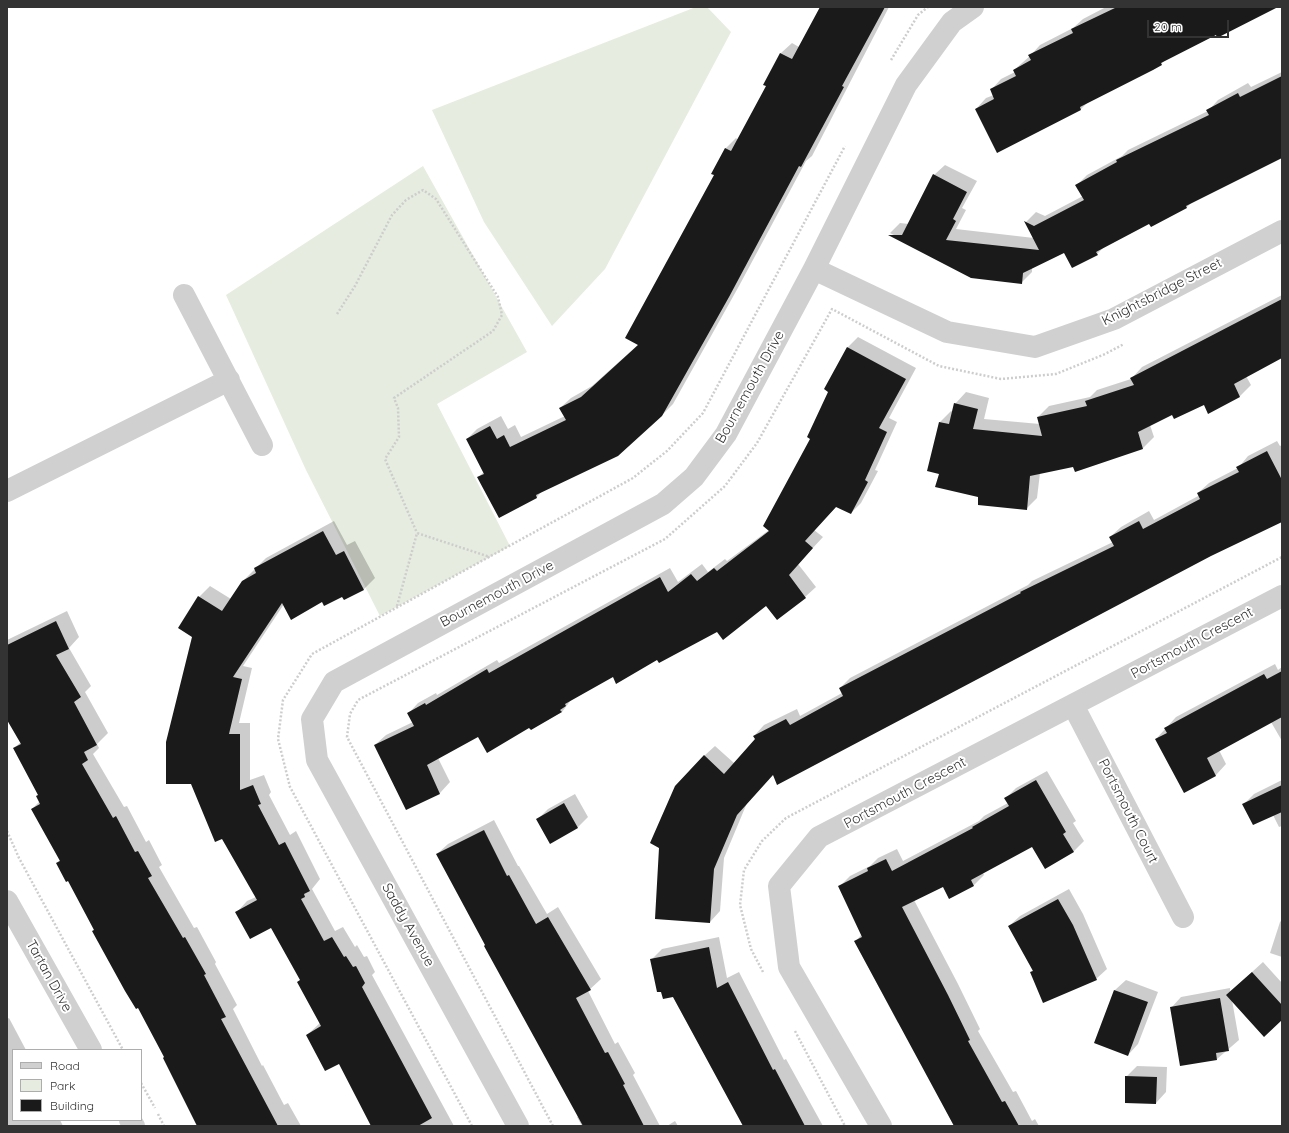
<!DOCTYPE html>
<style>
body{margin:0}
#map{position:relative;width:1289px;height:1133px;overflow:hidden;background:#fff;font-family:Quicksand,sans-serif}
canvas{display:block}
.frame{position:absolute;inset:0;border:8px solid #333;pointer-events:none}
.legend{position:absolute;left:12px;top:1049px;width:130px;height:72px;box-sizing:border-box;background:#fff;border:1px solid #adadad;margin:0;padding:5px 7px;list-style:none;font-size:12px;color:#333}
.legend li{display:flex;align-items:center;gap:8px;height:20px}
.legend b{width:20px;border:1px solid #adadad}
.scale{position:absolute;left:1147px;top:20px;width:82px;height:18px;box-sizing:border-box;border:2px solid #333;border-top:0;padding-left:5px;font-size:12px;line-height:14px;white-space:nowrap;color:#333;-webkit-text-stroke:3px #fff;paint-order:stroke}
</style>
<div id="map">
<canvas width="1289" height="1133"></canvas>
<div class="frame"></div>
<ul class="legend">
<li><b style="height:5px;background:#d0d0d0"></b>Road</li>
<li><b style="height:11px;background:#e6ecdf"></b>Park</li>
<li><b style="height:11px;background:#1a1a1a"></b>Building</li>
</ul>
<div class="scale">20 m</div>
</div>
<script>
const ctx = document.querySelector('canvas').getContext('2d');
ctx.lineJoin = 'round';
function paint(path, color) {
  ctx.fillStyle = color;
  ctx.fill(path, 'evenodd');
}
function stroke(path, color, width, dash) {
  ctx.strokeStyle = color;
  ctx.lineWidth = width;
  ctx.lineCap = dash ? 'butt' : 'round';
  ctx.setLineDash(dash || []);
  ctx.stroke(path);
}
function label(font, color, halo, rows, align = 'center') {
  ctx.font = font + ' Quicksand,sans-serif';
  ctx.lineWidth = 4;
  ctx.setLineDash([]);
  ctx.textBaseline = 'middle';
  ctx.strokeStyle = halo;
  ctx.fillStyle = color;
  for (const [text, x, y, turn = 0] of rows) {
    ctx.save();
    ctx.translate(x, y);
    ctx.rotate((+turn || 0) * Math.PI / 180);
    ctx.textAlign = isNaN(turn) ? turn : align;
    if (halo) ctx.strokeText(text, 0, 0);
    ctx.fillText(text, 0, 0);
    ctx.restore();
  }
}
const green = new Path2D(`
 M696,7H707L731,32L605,269L552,326L484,222L432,110Z
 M423,166L527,352L437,404L510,546L380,616L306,470L226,295Z`);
const shadow = new Path2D(`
 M821,7H889L812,156L806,161L739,286L673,404L662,415L543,490L537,497L478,477L484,472L467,439L477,429L501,416L508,429L515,425L521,437L565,416L560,408L571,398L592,386L639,344L716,175L725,149L736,138L738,140L767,86L764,84L781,53L792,43L799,47Z
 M1106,7H1272L1165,60L1161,64L1088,102L1081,109H976L986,98L994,95L991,90L1001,79L1015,72L1014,70L1030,56L1040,45L1073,28L1083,19Z
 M1282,72V157L1193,201L1187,207L1151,226L1150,222L1104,247L1097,254L1065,252L1032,268V272L1021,283L972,277L890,233L900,223L909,224L934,175L945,165L977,181L962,208L966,210L956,229L1034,238L1026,222L1036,212L1045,216L1083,196L1077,185L1087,175L1122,156L1128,150L1208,111L1218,100L1248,83L1251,87Z
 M1282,295V357L1246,376L1251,385L1240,396L1204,404L1173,414L1150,425L1154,437L1143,448L1075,471L1074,466L1040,473L1037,498L1026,509L980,496L940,473V422L951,411L953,412L955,404L966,392L989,398L984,419L1040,424L1038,417L1049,406L1090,397L1097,390L1131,379L1142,367Z
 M858,337L916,368L889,418L897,422L875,470L878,471L861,503L851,513L837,506L814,530L823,537L798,564L816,587L805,597L767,605L658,658L613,676L571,700L562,712L531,729L530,727L478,735L438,758L450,782L440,793L406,809L375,745L386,735L413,722L408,714L418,703L436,693L437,695L497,660L499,663L670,568L678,582L702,564L708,572L725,559L727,561L769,530L811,439L848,347Z
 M1277,441L1280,446L1282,445V520L773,774L747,803L724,858L720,911L710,922L704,756L715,746L734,763L756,739L754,736L764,725L797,709L800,716L842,693L840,688L850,678L1028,585L1032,581L1113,542L1110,537L1121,527L1149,511L1154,520L1200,495L1198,493L1209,483L1238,468L1248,456Z
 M334,521L347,545L355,541L375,578L364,589L345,599L343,595L323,601L284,604L243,666L252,668L239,723H250V780L264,775L271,792L269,795L290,835L296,831L320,879L312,889L335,931L343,927L355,947L357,945L364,957L367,956L375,972L372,975L454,1126H373L340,1063L307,1035L320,1023L301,979L271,927L237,912L247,901L256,897L193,637L179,628L199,597L210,586L231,599L242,582L266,558Z
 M67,611L79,637L69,648L91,686L85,692L108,733L97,744L99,748L93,754L124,807L127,806L146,842L149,840L162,865L159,867L194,928L197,927L216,962L215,964L237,1005L233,1009L262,1066L263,1065L284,1105L288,1103L301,1126H202L138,1006L93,931L94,929L68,879L57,863L61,859L32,809L40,801L39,795L14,748L21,742L7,718V640Z
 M1275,664L1278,670L1282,667V741L1271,722L1219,750L1226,764L1216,775L1185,791L1156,739L1176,717Z
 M1047,771L1076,821L1073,823L1084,841L1073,852L1032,845L983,873L984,875L974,885L950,898L943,886L914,900L958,984L980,1029L978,1031L1013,1092L1016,1091L1032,1121L1035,1119L1039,1126H954L900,1022L898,1023L855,942L862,934L839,887L850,876L870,866L878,858L897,849L903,861L979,821L984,816L1008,803L1006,798L1016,788Z
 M1282,780V826L1279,827L1273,815L1244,804L1254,794Z
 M575,794L588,817L578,827L551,842L538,819L548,809Z
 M494,820L518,866H519L547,914L558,907L601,979L588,991L615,1044L618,1042L635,1073L633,1075L660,1126H582L577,1117L579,1116L437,854L448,844Z
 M1069,889L1083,914L1107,969L1096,979L1031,972L1033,970L1009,926L1020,916Z
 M1282,920V957L1270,953L1280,922Z
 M719,937L727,978L739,972L784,1060L786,1059L823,1126H744L652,959L662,949Z
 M1263,962L1282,983V1019L1232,1000L1239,1040L1217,1059L1171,1008L1181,997L1230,988V992Z
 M1126,980L1158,992L1138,1044L1128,1055L1095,1043L1115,990Z
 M9,1018L26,1050H13V1120H60L63,1126H7V1019Z
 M1137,1066L1167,1067L1166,1092L1156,1103L1126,1077Z
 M675,1121L678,1126H667Z`);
const building = new Path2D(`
 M820,7H885L842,86L844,87L801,167L799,166L729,297L662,416L618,456L536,495L537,498L499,518L477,477L484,474L466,439L490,426L497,439L504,435L510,447L566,420L559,408L581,397L638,345L625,338L714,175L711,174L725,148L731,151L766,86L763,85L780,53L792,59Z
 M1117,7H1278L1217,38L1216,35L1161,63L1162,65L1153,70L1080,107L1081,110L997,153L975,109L994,99L990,89L1016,76L1013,70L1031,60L1028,55L1073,33L1071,29Z
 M1282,76V158L1186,206L1187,208L1151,227L1149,224L1096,252L1098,255L1072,268L1064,253L1023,273L1022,284L971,278L888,235H902L933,174L967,192L953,219L956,221L946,240L1039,250L1024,221L1034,226L1084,200L1075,185L1117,162L1116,160L1209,115L1206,110L1238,93L1240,97Z
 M1282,299V358L1234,384L1240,397L1208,414L1204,405L1174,419L1172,415L1138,432L1143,449L1075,472L1073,467L1030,476L1027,510L978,505V497L935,487L939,474L927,471L939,422L949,424L954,403L978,409L973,429L1042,436L1037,417L1087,406L1085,401L1134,385L1130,378Z
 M847,347L906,379L879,428L887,432L865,480L868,482L851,514L836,507L805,541L813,548L789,575L806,598L777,620L766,606L723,640L717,632L659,663L657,660L616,684L613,677L565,704L566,706L560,710L562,712L531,730L529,728L487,753L478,737L427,765L440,794L406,810L374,745L414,726L407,713L425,703L426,705L487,669L489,673L660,577L668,592L691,574L697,581L714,568L717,571L769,531L763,526L810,439L807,437L828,392L824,389Z
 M1267,451L1282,480V522L1211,556L777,785L773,775L737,815L714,869L710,923L655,919L659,848L650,843L675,786L704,755L724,774L755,739L753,736L786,719L790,725L843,696L839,688L1021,593L1020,592L1114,546L1109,537L1139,521L1143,529L1200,499L1197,493L1239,472L1236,467Z
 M323,531L336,555L344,551L364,590L344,600L342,597L324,606L322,602L291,620L282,603L233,677L242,679L229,734H240V790L253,785L261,804L258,805L279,845L285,842L310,891L304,894L305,897L301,899L324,941L332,937L344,957L346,956L353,967L356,966L365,983L362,987L432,1118L418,1126H371L339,1064L325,1071L306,1035L321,1026L297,982L300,980L271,928L250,939L235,912L257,900L222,839L215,842L191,784H166V742L192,637L178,628L198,596L222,611L242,581L256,573L254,568Z
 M56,621L69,649L56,655L81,697L74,702L97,745L84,752L88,760L82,764L113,818L116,816L135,852L138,851L152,876L148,878L183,938L185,937L206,974L204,975L226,1017L221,1019L278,1126H197L163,1058L164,1057L138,1008L136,1009L125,991L92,931L94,930L68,881L66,882L56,863L60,861L31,809L40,804L36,796L38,795L13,748L21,744L7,720V645Z
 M1282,671V717L1207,758L1216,776L1184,793L1155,739L1167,733L1164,728L1264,674L1267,679Z
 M1036,780L1066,832L1063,834L1074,852L1045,869L1032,847L971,880L974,886L949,899L943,887L902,907L948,995L970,1040L968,1041L1002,1102L1005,1101L1019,1126H954L854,941L862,937L838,886L868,871L867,868L886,859L892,871L973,828L972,827L1009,806L1004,798Z
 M1282,785V812L1253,825L1242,804Z
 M564,803L578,828L550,844L536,819Z
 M484,830L507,876L509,875L536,924L548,917L591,990L576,998L605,1053L608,1052L625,1084L623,1085L644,1126H583L484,946L485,945L436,854Z
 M1058,899L1073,925L1097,980L1043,1003L1030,972L1033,971L1008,926Z
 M709,947L717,988L728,982L773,1070L775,1069L805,1126H743L673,997L663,999L661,992H657L650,959Z
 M1252,972L1282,1005V1020L1264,1037L1226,995Z
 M1114,990L1148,1002L1128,1056L1094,1043Z
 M1220,998L1229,1051L1216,1053L1217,1060L1180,1066L1170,1007Z
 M1125,1076L1157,1077L1156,1104L1125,1103Z`);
const path = new Path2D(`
 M891,60L918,15L928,7
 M337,314L355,286L392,215L406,200L423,190L436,199L498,297L502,315L493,331L394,398L398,408L399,437L385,459L417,533
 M397,606L417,533L490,557
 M7,831L19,858L123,1050
 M763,972L751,949L740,905L744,870L762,841L786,818L1282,557
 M795,1031L845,1126
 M141,1083L155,1108
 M158,1114L164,1126
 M472,1126L290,787L278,739L283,700L312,654L633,478L667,451L703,413L845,146
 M553,1126L347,737L350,714L358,700L665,539L725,486L757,443L832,309L939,366L1001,379L1056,374L1105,354L1124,344`);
const minor = new Path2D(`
 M814,269L947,332L1035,347L1114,319L1282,231
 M184,295L262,445
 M7,491L229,380
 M1073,705L1183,917
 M7,901L91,1050
 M130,1120L134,1126
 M518,1126L317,760L312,719L334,682L663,504L694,477L726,434L814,269L906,85L952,22L973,7
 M881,1126L789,967L779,886L819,837L1282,596`);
const streetNames = [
 ["Knightsbridge Street",1162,292,-27],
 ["Bournemouth Drive",750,387,-61],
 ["Bournemouth Drive",497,594,-28],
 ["Portsmouth Crescent",1192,643,-28],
 ["Portsmouth Crescent",905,793,-28],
 ["Portsmouth Court",1128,811,63],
 ["Saddy Avenue",408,925,61],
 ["Tartan Drive",49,976,61]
];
paint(green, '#e6ecdf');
paint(shadow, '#0003');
paint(building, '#1a1a1a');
stroke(path, '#cdcdcd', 2.5, [2, 2]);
stroke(minor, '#d0d0d0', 22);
label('14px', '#333', '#fff', streetNames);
</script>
